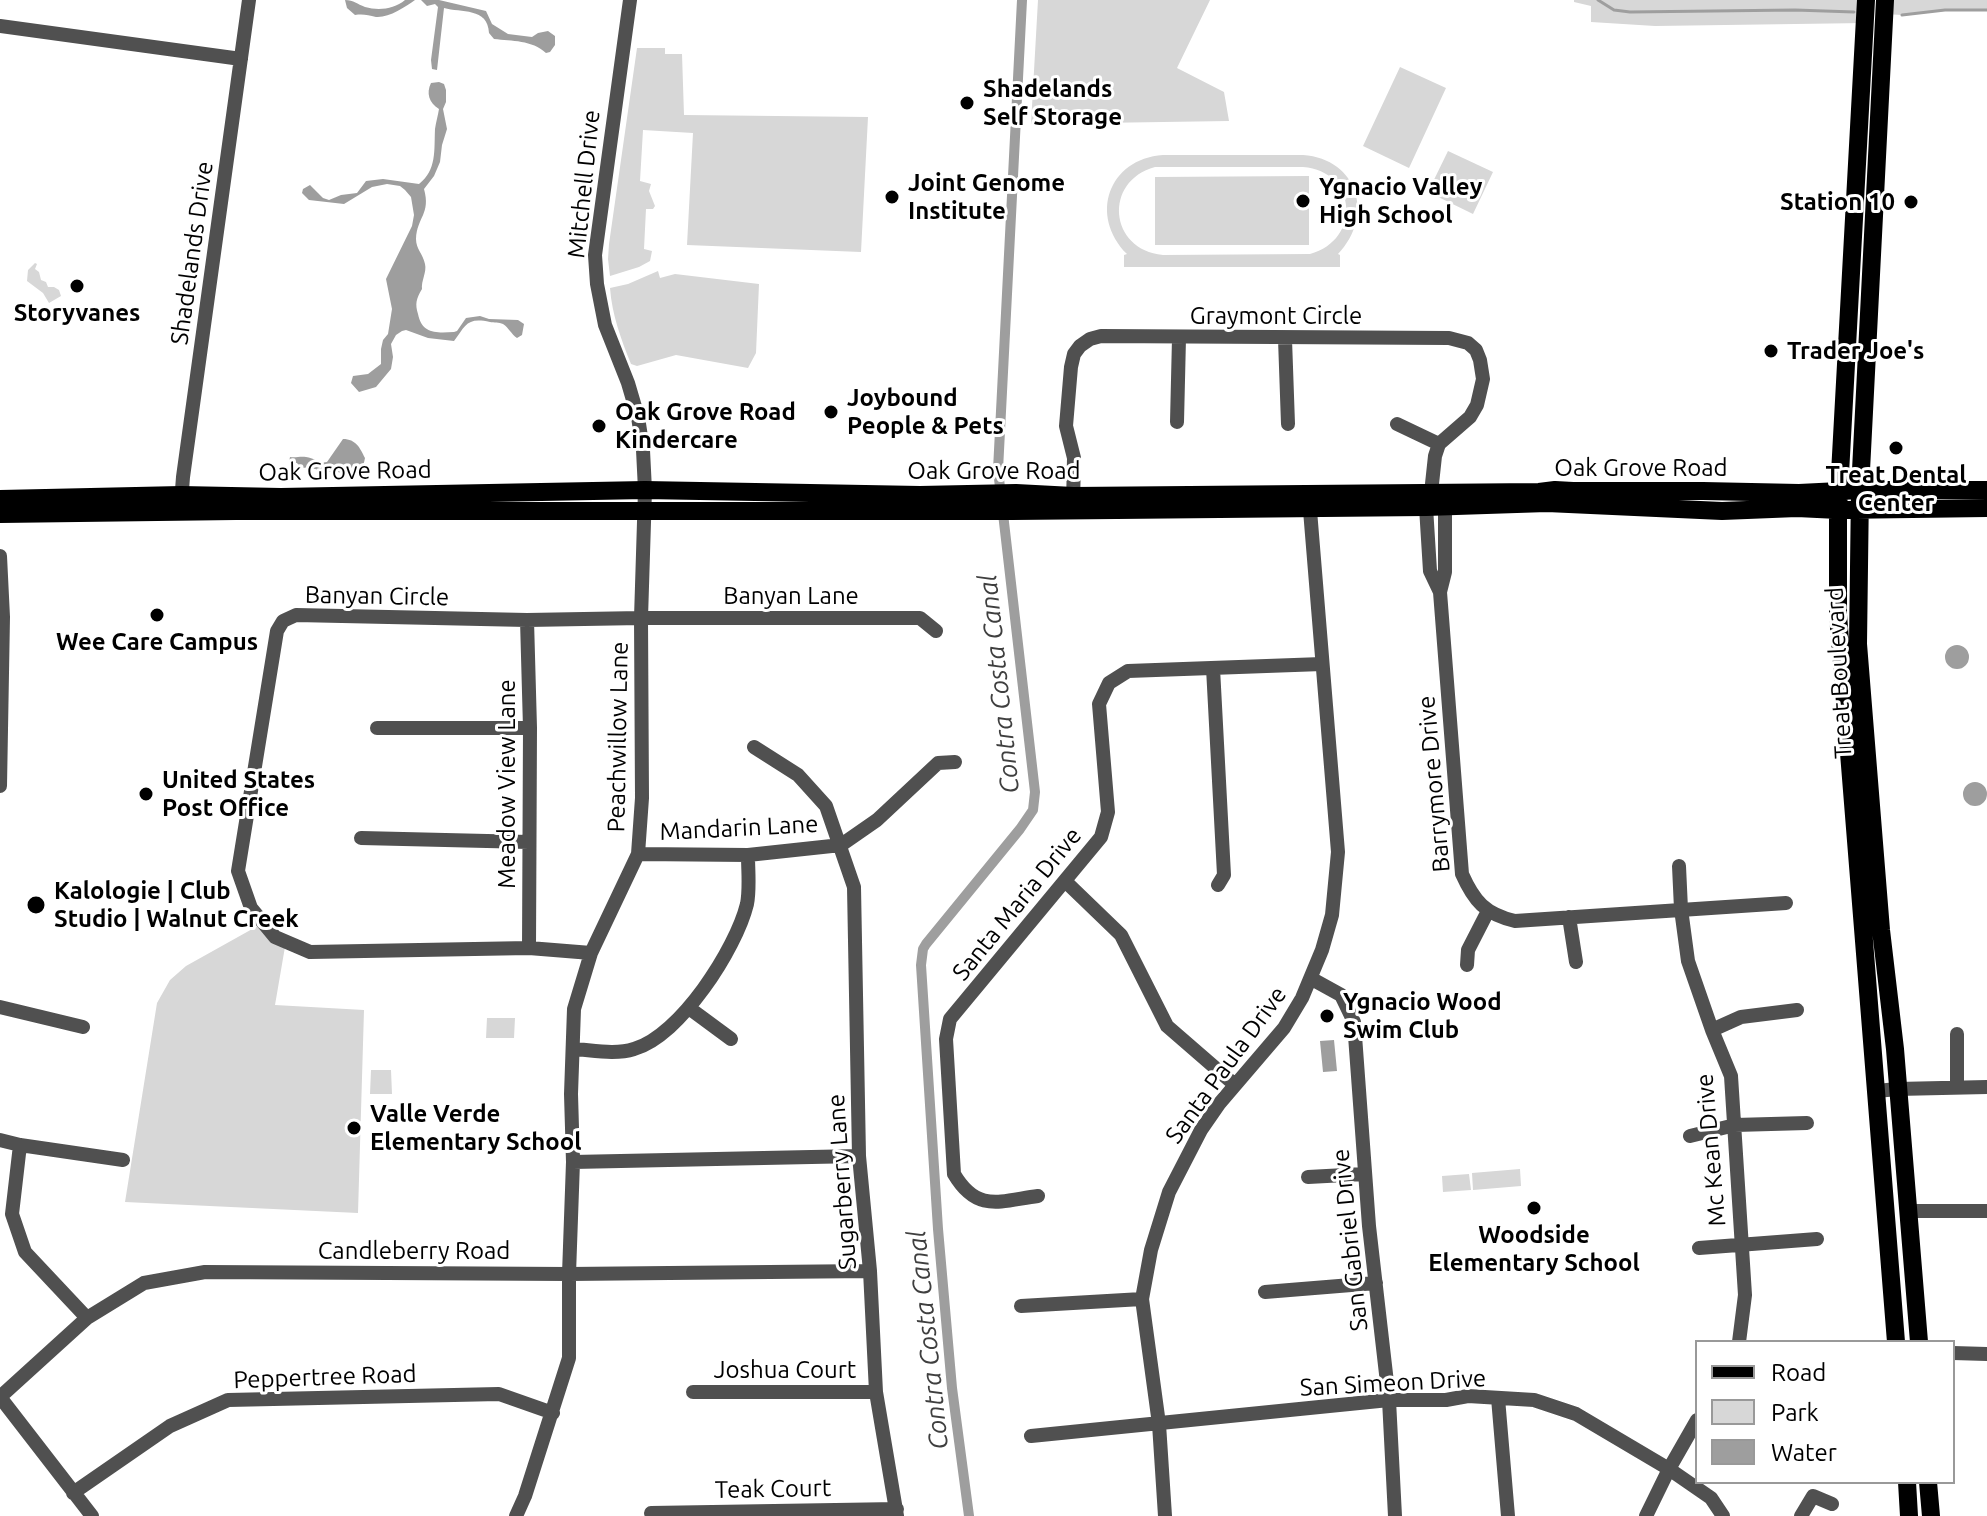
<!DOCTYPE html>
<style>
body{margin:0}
#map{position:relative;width:1987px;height:1516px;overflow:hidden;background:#fff;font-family:Ubuntu,sans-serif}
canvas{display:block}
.legend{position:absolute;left:1695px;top:1340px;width:260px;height:144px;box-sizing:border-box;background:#fff;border:2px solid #999;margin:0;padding:10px 14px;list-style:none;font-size:24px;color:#000}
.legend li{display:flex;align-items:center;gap:16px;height:40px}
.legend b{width:40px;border:2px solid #999}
</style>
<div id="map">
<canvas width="1987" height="1516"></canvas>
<ul class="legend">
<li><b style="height:10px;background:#000"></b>Road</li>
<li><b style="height:22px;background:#d7d7d7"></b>Park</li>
<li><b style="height:22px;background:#9e9e9e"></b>Water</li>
</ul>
</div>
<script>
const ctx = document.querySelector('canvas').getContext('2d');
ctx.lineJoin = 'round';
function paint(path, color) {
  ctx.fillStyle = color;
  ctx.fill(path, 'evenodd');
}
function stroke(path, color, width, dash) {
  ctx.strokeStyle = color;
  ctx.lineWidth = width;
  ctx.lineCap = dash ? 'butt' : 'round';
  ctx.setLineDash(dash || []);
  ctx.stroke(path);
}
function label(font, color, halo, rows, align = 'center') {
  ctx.font = font + ' Ubuntu,sans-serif';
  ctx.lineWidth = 6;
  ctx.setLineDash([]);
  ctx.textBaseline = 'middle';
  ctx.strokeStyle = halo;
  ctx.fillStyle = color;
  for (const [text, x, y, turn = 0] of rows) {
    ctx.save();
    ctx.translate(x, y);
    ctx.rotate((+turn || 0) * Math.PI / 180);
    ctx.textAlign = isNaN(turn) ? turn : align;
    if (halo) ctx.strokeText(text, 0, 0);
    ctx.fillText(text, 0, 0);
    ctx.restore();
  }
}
const green = new Path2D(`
 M1038,0H1210L1177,68L1224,92L1229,121L1031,124Z
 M1574,0H1866L1865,23L1655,26L1591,22V6L1574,2Z
 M1885,0H1987V10H1945L1902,15L1884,14Z
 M637,48H665V54H682L684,115L868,117L861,252L687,245L693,133L643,130L640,181L651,184L649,191L655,206L653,209H646L644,249L652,251L650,261L639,267L610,276L608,259L609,244Z
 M1400,67L1446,88L1409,168L1363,146Z
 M1448,151L1493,172L1473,214L1428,192Z
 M1163,155H1303C1358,159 1375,216 1338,254L1340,255V267H1124V255L1127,254C1089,216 1108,159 1163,155ZM1155,167H1303C1357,171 1362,240 1310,254L1163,255C1109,250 1103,181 1155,167Z
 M1309,176V245H1155V177Z
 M35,263L37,264L35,269L39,272L41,280L46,282L48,287H54L59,290L61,296L49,303L43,293L27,281L28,270Z
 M658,271L660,278L675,274L759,284L756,353L748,368L676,355L637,366L631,364C621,339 612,315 610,288L628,284Z
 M263,923L286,941L275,1005L364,1010L358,1213L125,1202L157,1003L170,980L186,966Z
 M487,1018H515L514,1038H486Z
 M371,1070H391L392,1094H370Z
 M1520,1169L1521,1186L1473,1190L1472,1173Z
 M1469,1174L1471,1190L1443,1192L1442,1176Z`);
const water = new Path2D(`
 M345,0C354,0 357,4 365,7C379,11 394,9 405,0H415C405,7 389,18 376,17C368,15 363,14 355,15L347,8Z
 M421,0H439L486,11L492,24L508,34L532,37L538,33L548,31L555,36V45L550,52L546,53C532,40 512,41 494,39L489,33C488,7 461,13 444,8L437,70L432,69L431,60L438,7L435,4L427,6Z
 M439,82L444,84L446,90V102L443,109L447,129L442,145L440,162L434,176L424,189C431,214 417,217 416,239C416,249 423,254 425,264C427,272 421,281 422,289C416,299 415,304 418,314C422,334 436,333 454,332L457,331L466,318L480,316L489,319L518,320L524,324L522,335L517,338C511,334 509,328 503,324C499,322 494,323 490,322C467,317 466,325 454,341L428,338L406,330L402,331L396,335L391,344L393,357L391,369L376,387L359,392L351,383L353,376L368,374L381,364V349L383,340L388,334L392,309L386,279L412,226L414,215L411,197L405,190L400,186L387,184L372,187L344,204L309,200L302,193L303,189L310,185L323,198L329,200L341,195L357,193L366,181L383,179L419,184C437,170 434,150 435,129C436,122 438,115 439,109C429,103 426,93 431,83Z
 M343,439C356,439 360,448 365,458C362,477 348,475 334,471C323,475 317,466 301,468L297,463L289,462L290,457C296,458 300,456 306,457C315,458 318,464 327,462Z
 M1945 657a12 12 0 1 1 24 0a12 12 0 1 1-24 0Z
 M1963 794a12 12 0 1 1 24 0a12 12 0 1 1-24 0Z
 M1334,1040L1337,1071L1323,1072L1320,1041Z`);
const stream = new Path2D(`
 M1598,0L1614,10L1630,12L1795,10L1854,12
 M1902,15L1945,10H1987`);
const canal = new Path2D(`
 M969,1516L952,1388L938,1229L921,965L923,949L926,944L1020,829L1033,810L1035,792L998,470L1022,0`);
const minor = new Path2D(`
 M0,26L241,59
 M1285,339L1288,424
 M1177,422L1179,338
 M1397,424L1439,444
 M181,503L183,477L249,0
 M1073,505L1074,458L1066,426L1071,367L1074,354L1080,346L1090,339L1101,336L1449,338L1468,343L1476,350L1480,360L1483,379L1477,405L1470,417L1439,444L1435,456L1431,493L1426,507L1430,571L1440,592L1445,572V506L1439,501
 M0,556L3,617L0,786
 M1440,592L1462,874C1474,901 1485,914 1515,921L1786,903
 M527,620L530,728L529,948
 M1213,668L1224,875L1218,885
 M377,728H530
 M754,747L798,775L826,806L854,887L859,1156L870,1271L876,1392L897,1516
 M361,838L529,842
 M638,854L748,855L841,845L877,820L938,763L955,762
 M1679,866L1681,909L1688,961L1712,1030L1731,1076L1745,1295L1739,1342
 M1065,881L1121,935L1167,1026L1235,1085
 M1569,917L1576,962
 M591,953L529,948L310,952L275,937L251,908L238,871L277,631L283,621L296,615L527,620L641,618H920L936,631
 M1467,965L1468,950L1488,911
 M1312,979L1341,995L1354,1022L1369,1226L1389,1400L1395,1516
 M0,1007L83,1027
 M689,1008L731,1039
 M1712,1030L1741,1017L1797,1010
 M1957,1034V1087
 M573,1049C592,1050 615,1055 634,1049C680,1036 736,949 747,904C750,889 748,871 748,855
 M1877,1091L1897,1089L1987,1087
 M1690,1136L1735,1125L1807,1123
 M0,1140L20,1145L123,1160
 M20,1145L12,1214L25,1252L87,1318
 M573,1162L859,1156
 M1308,1177L1364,1174
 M1038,1196C1000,1201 977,1213 954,1174L946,1039L950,1019L1101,837L1108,812L1099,704L1109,683L1128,671L1322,664
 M1909,1211H1987
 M1699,1248L1817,1239
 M1265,1292L1376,1283
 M1021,1306L1142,1299
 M1953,1353L1987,1354
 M693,1392H876
 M1498,1398L1508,1516
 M1031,1436L1389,1400H1446L1468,1396L1534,1400L1576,1414L1669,1469L1711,1498L1723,1516
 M73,1493L170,1426L228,1400L499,1394L553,1413
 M651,1513L897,1509
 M92,1516L0,1397L87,1318L144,1283L205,1272L569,1274L870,1271
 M516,1516L525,1496L569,1358V1274L573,1162L571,1094L574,1009L591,953L638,854L642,798L641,618L645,490L643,450L638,417L628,383L605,325L597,284L595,255L630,0
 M1165,1516L1159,1424L1142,1299L1151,1250L1169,1192L1201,1130L1219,1104L1284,1028L1302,998L1322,950L1332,915L1338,852L1309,498
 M1646,1516L1669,1469L1697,1420
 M1801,1516L1813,1496L1832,1504`);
const major = new Path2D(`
 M1866,0L1838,510V615L1896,1342
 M1885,0L1860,490L1858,644L1881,930L1895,1049L1919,1342
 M0,499L181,495L281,497L645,490L920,495L1016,493L1073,496L1539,492L1555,490L1573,491H1703L1799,493L1860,490H1987
 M0,514L236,511H1013L1426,507L1547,503L1722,511L1797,508L1838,510L1987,508
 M1907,1482L1909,1516
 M1928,1482L1931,1516`);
const markers = [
 [967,103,8,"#000"],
 [892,197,8,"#000"],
 [1303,201,8,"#000"],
 [1911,202,8,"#000"],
 [77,286,8,"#000"],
 [1771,351,8,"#000"],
 [831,412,8,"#000"],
 [599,426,8,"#000"],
 [1896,448,8,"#000"],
 [157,615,8,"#000"],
 [146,794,8,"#000"],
 [36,905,10,"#000"],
 [1327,1016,8,"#000"],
 [354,1128,8,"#000"],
 [1534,1208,8,"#000"]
];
const poiNames = [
 ["Shadelands",983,89],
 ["Self Storage",983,117],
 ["Joint Genome",908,183],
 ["Institute",908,211],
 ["Ygnacio Valley",1319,187],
 ["High School",1319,215],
 ["Station 10",1895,202,"right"],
 ["Storyvanes",77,313,"center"],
 ["Trader Joe's",1787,351],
 ["Joybound",847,398],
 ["People & Pets",847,426],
 ["Oak Grove Road",615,412],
 ["Kindercare",615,440],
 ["Treat Dental",1896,475,"center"],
 ["Center",1896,503,"center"],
 ["Wee Care Campus",157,642,"center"],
 ["United States",162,780],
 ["Post Office",162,808],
 ["Kalologie | Club",54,891],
 ["Studio | Walnut Creek",54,919],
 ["Ygnacio Wood",1343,1002],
 ["Swim Club",1343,1030],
 ["Valle Verde",370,1114],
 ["Elementary School",370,1142],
 ["Woodside",1534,1235,"center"],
 ["Elementary School",1534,1263,"center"]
];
const streetNames = [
 ["Mitchell Drive",584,184,-84],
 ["Shadelands Drive",192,253,-82],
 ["Graymont Circle",1276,316],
 ["Oak Grove Road",1641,468],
 ["Oak Grove Road",345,471,-1],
 ["Oak Grove Road",994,471],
 ["Banyan Circle",377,596,1],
 ["Banyan Lane",791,596],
 ["Treat Boulevard",1839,673,-93],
 ["Peachwillow Lane",618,737,-89],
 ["Meadow View Lane",507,784,-90],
 ["Barrymore Drive",1434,784,-95],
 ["Mandarin Lane",739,828,-3],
 ["Santa Maria Drive",1017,904,-51],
 ["Santa Paula Drive",1226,1065,-54],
 ["Mc Kean Drive",1711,1150,-95],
 ["Sugarberry Lane",842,1182,-94],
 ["San Gabriel Drive",1350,1240,-96],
 ["Candleberry Road",414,1251],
 ["Joshua Court",785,1370],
 ["Peppertree Road",325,1377,-2],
 ["San Simeon Drive",1393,1383,-3],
 ["Teak Court",773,1489,-1]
];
const waterNames = [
 ["Contra Costa Canal",999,684,-96],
 ["Contra Costa Canal",928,1340,-96]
];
paint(green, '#d7d7d7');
paint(water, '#9e9e9e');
stroke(stream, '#9e9e9e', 3);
stroke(canal, '#9e9e9e', 10);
stroke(minor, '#505050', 14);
stroke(major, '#000', 18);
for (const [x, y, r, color] of markers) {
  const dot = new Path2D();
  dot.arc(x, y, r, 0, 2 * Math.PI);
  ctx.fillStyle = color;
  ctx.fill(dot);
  stroke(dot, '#fff', 3);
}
label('bold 24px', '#000', '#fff', poiNames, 'left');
label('24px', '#000', '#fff', streetNames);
label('italic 26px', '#3f3f3f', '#fff', waterNames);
</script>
